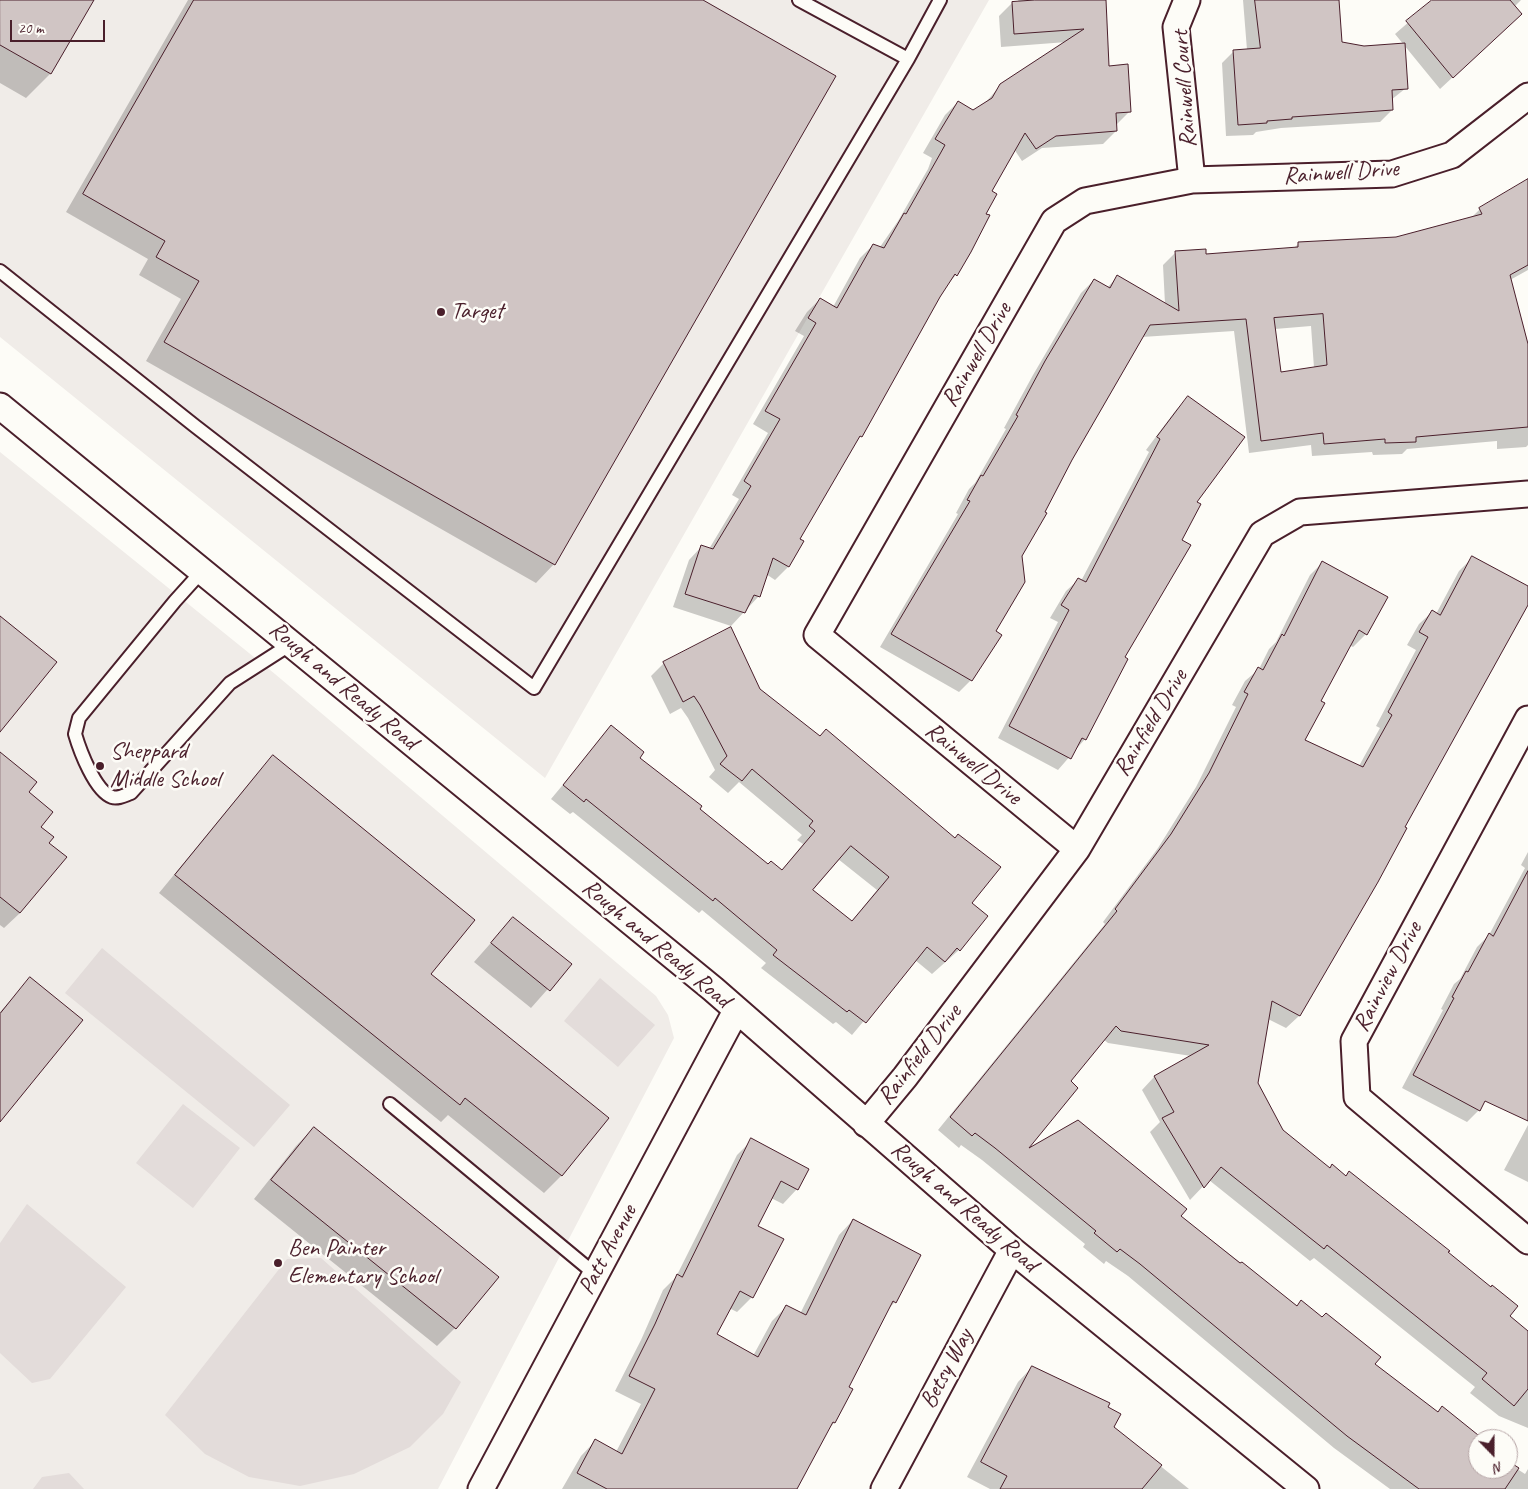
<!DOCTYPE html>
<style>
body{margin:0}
#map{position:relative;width:1528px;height:1489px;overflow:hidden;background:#fdfcf7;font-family:Caveat,sans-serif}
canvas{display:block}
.north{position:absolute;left:1468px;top:1429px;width:50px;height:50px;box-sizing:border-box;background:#fdfcf7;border:1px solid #b5a4a5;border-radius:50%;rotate:158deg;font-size:14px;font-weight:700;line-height:20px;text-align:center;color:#4a1f2b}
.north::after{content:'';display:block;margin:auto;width:18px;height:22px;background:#4a1f2b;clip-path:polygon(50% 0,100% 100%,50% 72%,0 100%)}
.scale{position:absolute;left:10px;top:20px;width:95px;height:22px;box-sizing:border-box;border:2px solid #4a1f2b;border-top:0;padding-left:6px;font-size:15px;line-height:18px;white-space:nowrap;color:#4a1f2b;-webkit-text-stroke:4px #fdfcf7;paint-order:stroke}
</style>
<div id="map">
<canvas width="1528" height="1489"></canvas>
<div class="north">N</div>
<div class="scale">20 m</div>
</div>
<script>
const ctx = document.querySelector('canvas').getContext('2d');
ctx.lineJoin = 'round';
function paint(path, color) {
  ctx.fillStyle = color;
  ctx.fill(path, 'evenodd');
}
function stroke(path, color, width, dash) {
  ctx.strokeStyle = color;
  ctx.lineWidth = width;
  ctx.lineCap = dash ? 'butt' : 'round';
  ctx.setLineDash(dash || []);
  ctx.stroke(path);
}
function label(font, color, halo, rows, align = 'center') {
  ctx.font = font + ' Caveat,sans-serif';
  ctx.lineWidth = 5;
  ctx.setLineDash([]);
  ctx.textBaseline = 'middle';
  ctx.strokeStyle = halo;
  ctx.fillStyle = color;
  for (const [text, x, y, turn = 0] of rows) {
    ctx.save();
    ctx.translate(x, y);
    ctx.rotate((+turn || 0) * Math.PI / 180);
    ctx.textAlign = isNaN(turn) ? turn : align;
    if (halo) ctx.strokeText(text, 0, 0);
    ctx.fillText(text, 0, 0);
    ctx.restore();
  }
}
const built = new Path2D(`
 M0,0H989L545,778L0,337Z
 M0,452L275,674L656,996L668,1015L674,1038L438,1489H0Z`);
const green = new Path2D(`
 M102,948L290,1105L254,1147L65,993Z
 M600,978L655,1025L618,1067L564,1021Z
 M183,1104L240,1148L193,1208L136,1163Z
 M27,1204L126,1287L50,1379L32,1383L0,1353V1243Z
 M321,1258L461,1382L443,1414L410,1447L354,1474L300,1486L249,1477L205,1454L165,1415L287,1259Z
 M69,1473L84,1489H33L42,1477Z`);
const shadow = new Path2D(`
 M0,0H92L50,74L26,98L0,83Z
 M188,0H701L835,76L554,564L536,583L146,361L181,299L139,275L148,259L66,212Z
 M1018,0H1104L1108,67L1130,111L1117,124L1116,131L1103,144L1042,148L1022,161L1014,149L990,192L970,251L956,275L947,284L861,436L853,445L798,540L802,542L788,567L775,580L766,574L759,596L731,626L673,607L689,560L702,546L709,549L739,499L732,495L768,433L753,424L804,336L795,331L807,312L820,299L833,307L860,258L873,245L880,247L898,221L928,169L932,158L923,153L945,115L958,102L973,112L984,104L1001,85L1067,42L1001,47L999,16L1012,3L1019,2Z
 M1243,0H1338L1341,43L1406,88L1391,100L1392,110L1380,122L1281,128L1256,132L1253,135L1226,136L1222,63L1234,51L1247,50Z
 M1434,0H1521L1514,7L1521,14L1440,89L1395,34Z
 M1528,187V270L1510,280L1528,343V445L1526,447L1497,449V441L1407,449L1402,454L1373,455L1372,452L1312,456L1311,445L1249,453L1234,331L1142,337L1071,460L1021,556L994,632L971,680L959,692L880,647L958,514L956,513L969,489L975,483L1006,429L1004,428L1033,375L1081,293L1094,280L1107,288L1117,277L1165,304L1163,265L1176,252L1204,256L1293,249L1298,244L1397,238L1470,219L1480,209ZM1311,326L1314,368L1280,373L1275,329Z
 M1188,398L1195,502L1085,739L1058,770L998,738L1058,622L1050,618L1066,591L1079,579L1081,581L1149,452L1146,450L1176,410Z
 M1472,558L1528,588V594L1403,827L1406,829L1331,963L1324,971L1299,1016L1286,1028L1268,1019L1257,1083L1282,1131L1329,1169L1447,1253L1508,1316L1528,1333V1428L1499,1416L1470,1393L1475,1387L1314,1258L1310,1261L1209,1180L1190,1200L1150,1132L1160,1122L1142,1090L1154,1077L1191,1056L1108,1043L1103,1039L1069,1081L1024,1152L1180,1216L1436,1413L1442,1408L1481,1439H1478V1469H1508V1463L1525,1474L1528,1469V1489H1390L1334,1448L1128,1276L1106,1261L1104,1264L1083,1247L1085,1244L982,1160L961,1145L959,1148L938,1130L1105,924L1103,922L1158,848L1196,787L1236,707L1232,705L1245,681L1259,669L1269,649L1276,642L1310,575L1323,562L1366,634L1353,647L1349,645L1319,701L1304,741L1359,766L1380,728L1376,726L1416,650L1407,645L1419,624L1432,612L1436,614L1459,571Z
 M664,663L759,690L970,903L959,950L932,974L915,960L852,1035L836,1022L833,1024L761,968L766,963L702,910L699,913L573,812L570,814L551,799L611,727L638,758L698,809L768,865L781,871L803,844L797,840L802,835L739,782L728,793L709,777L715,770L688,718L681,708L670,714L651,676ZM838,859L877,890L851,922L811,890Z
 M0,754L28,792L48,843L20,913L4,928L0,925Z
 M273,757L429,974L608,1119L561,1176L544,1193L448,1115L441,1122L159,893L256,775Z
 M1528,852V1032L1479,1110L1467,1122L1402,1088L1443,1010L1441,1009L1454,984L1460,979L1477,947L1489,935L1525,868L1521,865Z
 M513,918L570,964L531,1008L474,962Z
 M30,979L0,1120V1012Z
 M1528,1125V1182L1504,1170Z
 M314,1128L497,1277L455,1328L437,1346L254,1199L296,1146Z
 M752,1140L797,1189L783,1204L771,1198L756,1226L752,1297L737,1312L729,1308L715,1335L753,1356L772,1321L787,1306L800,1314L839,1235L853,1220L895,1302L886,1311L847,1388L834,1423L828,1429L796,1489H562L581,1456L595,1441L616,1452L641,1404L615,1391L641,1340L663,1290L676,1277L737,1155Z
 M1032,1367L1106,1408L1112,1427L1189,1489H990L967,1477L1018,1382Z`);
const building = new Path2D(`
 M0,0H94L51,74L0,45Z
 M194,0H703L836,76L555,565L164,342L199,281L156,257L165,241L83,194Z
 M1035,0H1106L1109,66L1128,64L1131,112L1116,113L1117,131L1056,136L1036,149L1025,133L992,191L997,194L986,214L990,215L971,252L957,276L955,274L940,297L862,437L860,436L800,539L804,541L789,567L773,558L760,597L754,595L745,613L685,594L701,545L713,549L751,486L744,481L780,419L765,411L816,323L808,318L820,298L837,308L873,244L884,248L904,213L906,214L940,154L945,145L935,139L958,101L973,110L992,98L1000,84L1084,29L1014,34L1012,2Z
 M1255,0H1339L1342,42L1364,46L1405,43L1408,89L1392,90L1393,110L1292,117V119L1267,121V123L1238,125L1233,50L1260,48Z
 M1432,0H1510L1522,14L1453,78L1406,21Z
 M1528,179V265L1510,275L1528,344V427L1416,437V442L1385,443V439L1324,444L1323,433L1261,441L1246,319L1150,325L1072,460L1045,512L1047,513L1022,556L1025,582L996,631L1002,635L972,681L891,634L970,501L967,500L981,475L983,476L1018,416L1016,415L1045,361L1094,279L1110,288L1117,275L1179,311L1175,251L1206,249V254L1298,247V242L1396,237L1482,214L1479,208ZM1323,314L1327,365L1281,372L1274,318Z
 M1188,396L1245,437L1197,502L1201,504L1182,540L1191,545L1125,657L1128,659L1086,740L1082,738L1071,759L1009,726L1069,610L1061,605L1078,578L1086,582L1160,439L1157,437Z
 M1472,556L1528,586V605L1405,827L1407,828L1378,882L1300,1016L1272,1001L1258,1083L1283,1130L1330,1168L1332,1164L1346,1176L1349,1171L1450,1251L1448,1252L1491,1287L1492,1285L1518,1306L1510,1316L1528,1331V1389L1514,1406L1482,1379L1487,1373L1327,1245L1324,1249L1221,1167L1204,1188L1162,1118L1174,1112L1154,1076L1209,1045L1121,1031L1116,1026L1071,1081L1078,1088L1029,1148L1078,1120L1187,1209L1181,1216L1240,1263L1242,1262L1297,1306L1301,1300L1322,1317L1326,1313L1381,1357L1375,1364L1438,1412L1442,1406L1483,1439H1478V1469H1508V1461L1519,1468L1505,1489H1419L1347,1436L1140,1264L1120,1249L1117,1252L1094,1233L1096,1231L995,1148L975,1133L972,1136L950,1117L1117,911L1115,909L1171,834L1209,773L1248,694L1244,692L1258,667L1263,670L1282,634L1284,636L1322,561L1388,597L1367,635L1359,630L1321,701L1325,703L1305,740L1363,767L1392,715L1388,712L1428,637L1419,632L1432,610L1440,615Z
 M0,616L57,662L0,732Z
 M731,627L760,689L820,736L826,729L955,838L958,834L1001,867L972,903L988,916L960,951L957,948L945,962L927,947L866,1023L849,1010L847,1012L773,955L777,950L715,898L713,901L586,799L584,802L563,785L611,725L644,752L640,758L702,806L700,809L768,864L771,861L782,870L815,831L809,826L813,821L752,769L742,781L720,764L727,756L700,705L694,696L683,702L663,662ZM851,846L889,877L852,921L813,890Z
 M0,752L37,782L29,792L53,812L41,827L54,837L49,843L67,857L20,913L0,897Z
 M273,755L475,920L431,974L609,1118L562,1176L465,1098L460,1105L175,875Z
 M1528,871V1121L1485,1101L1480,1111L1413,1075L1454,998L1452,997L1466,971L1468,972L1489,933L1493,936Z
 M513,917L572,964L550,991L491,943Z
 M30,977L83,1020L0,1122V1014Z
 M314,1127L499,1277L456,1329L271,1180Z
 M751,1138L809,1169L798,1190L781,1181L758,1226L784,1239L753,1298L740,1291L717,1334L758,1357L786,1305L806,1315L853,1219L921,1255L896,1303L893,1301L849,1387L853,1389L835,1423L833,1422L797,1489H607L577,1473L595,1439L622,1454L655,1389L629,1376L655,1324L677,1274L682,1277Z
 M1032,1366L1110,1403L1108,1407L1121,1414L1114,1427L1162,1465L1142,1489H1000L1007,1476L981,1462Z`);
const lane = new Path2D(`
 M799,0L908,59
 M0,271L195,426L534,688L908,59L940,0
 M203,570L175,601L79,718L75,734C80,751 95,791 112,797C118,799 125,795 131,793L230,683L291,644
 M390,1104L595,1274`);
const street = new Path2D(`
 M1187,0L1176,27L1192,180
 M0,406L713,989L1012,1250L1306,1489
 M1528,719L1354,1041L1357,1097L1528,1241
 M1077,849L817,635L1054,221L1085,201L1192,180L1392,174L1452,155L1528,96
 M866,1124L905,1077L1077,849L1262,534L1300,512L1528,494
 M481,1489L736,1011
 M884,1489L1012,1250`);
const markers = [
 [441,312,5,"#4a1f2b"],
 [100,766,5,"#4a1f2b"],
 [278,1263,5,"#4a1f2b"]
];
const streetNames = [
 ["Rainwell Court",1185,89,-94],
 ["Rainwell Drive",1341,173,-4],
 ["Rainwell Drive",977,355,-60],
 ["Rough and Ready Road",343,686,40],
 ["Rainfield Drive",1151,723,-59],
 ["Rainwell Drive",973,764,39],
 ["Rough and Ready Road",656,944,40],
 ["Rainview Drive",1388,977,-62],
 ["Rainfield Drive",920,1055,-52],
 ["Rough and Ready Road",964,1207,41],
 ["Patt Avenue",608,1250,-62],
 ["Betsy Way",947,1369,-62]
];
const poiNames = [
 ["Target",451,312],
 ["Sheppard",110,752],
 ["Middle School",110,780],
 ["Ben Painter",288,1249],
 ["Elementary School",288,1277]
];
paint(built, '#f0ece8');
paint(green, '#e3dcda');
paint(shadow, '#0003');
paint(building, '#d0c5c4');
stroke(building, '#4a1f2b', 1);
stroke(lane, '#4a1f2b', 16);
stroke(street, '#4a1f2b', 29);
stroke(lane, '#fdfcf7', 12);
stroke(street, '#fdfcf7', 25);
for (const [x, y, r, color] of markers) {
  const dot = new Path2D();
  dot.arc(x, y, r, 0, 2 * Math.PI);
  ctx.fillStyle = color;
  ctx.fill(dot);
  stroke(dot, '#fdfcf7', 2);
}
label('24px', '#4a1f2b', '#fdfcf7', streetNames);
label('24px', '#4a1f2b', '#fdfcf7', poiNames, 'left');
</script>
